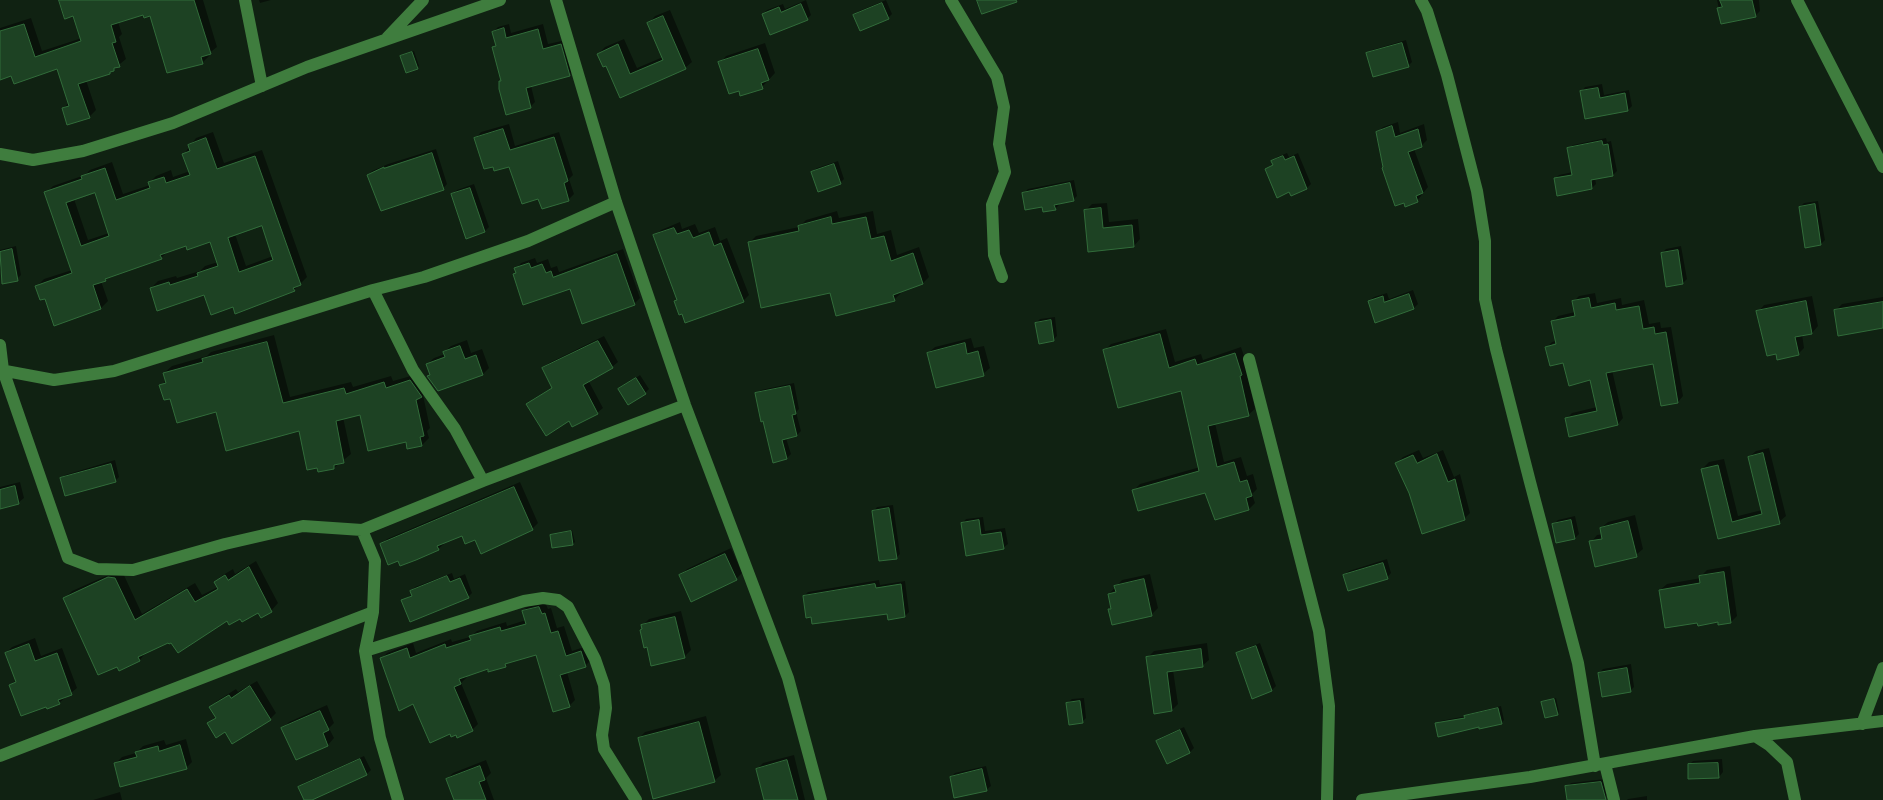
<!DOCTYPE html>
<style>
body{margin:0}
canvas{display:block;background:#102212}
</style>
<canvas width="1883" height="800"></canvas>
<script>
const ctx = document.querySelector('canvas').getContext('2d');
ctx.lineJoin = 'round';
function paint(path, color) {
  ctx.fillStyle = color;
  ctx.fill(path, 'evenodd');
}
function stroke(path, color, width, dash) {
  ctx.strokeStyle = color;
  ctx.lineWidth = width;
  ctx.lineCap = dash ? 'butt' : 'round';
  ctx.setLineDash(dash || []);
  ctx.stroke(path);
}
const shadow = new Path2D(`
 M60,0H203L217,47L208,54L209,56L202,63L150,15L144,13L118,22L122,34L119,37L126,59L109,73L86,80L96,110L89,117L63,108L69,103L58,68L12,75L0,65V28L31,18L42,51L82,38L74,15Z
 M259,0H271L260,3Z
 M806,0L811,15L807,19L763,14L767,10L783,4L785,9Z
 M886,0L892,14L888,18L855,15L859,11Z
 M1717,0H1759L1760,11L1755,16L1722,23Z
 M670,10L692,62L685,68L620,96L607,64L598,54L605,47L624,39L637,68L663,57L649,23L655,16Z
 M509,24L511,33L543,24L548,44L566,40L574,70L569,75L531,86L535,102L530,107L500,82L502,80L493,48L496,45L493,32L498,27Z
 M1406,40L1412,62L1408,66L1368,54L1372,50Z
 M765,43L775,73L762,87L739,89L720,63L726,56Z
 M414,51L419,66L417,68L401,56Z
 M1602,84L1604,95L1629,90L1632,106L1628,110L1581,92L1585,87Z
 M1398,122L1400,133L1424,124L1427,140L1421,146L1414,149L1428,187L1417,201L1384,167L1377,133L1383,127Z
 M509,124L515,146L559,132L573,175L569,179L574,194L568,200L539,197L510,165L476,138L481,132Z
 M213,132L224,163L262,150L307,277L294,290L233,306L205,294L151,288L158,281L176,276L177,278L200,271L205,266L218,262L211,240L187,245L167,252L161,258L110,276L101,281L108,301L101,308L55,324L46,297L37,286L44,279L72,270L46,193L53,186L85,175L90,170L112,162L123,194L150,185L149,183L156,176L171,170L173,177L190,171L184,154L196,138ZM95,191L109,233L88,240L74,199ZM262,224L273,256L246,266L235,234Z
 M1606,138L1607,142L1611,141L1617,171L1613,175L1595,178L1596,184L1592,188L1555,179L1559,175L1573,172L1569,149L1573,145Z
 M436,149L447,184L443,189L368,175L372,171L388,164Z
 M1287,153L1289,157L1298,153L1311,184L1307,188L1291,194L1266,169L1274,163L1273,161L1277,157Z
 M838,161L844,179L840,183L812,172L817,168Z
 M1074,180L1077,196L1073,200L1059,202V205L1055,209L1043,205L1024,193L1028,189Z
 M474,184L489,227L485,231L453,194L457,190Z
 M1818,201L1825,240L1821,244L1806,246L1800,207L1804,203Z
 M1107,203L1109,222L1138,219L1140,239L1134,246L1089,250L1085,211L1092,204Z
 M837,211L839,218L873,211L877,234L891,230L897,255L919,247L929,277L923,283L900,291L901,293L894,300L831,291L749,243L756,236L799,227L806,220Z
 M680,222L682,229L695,224L699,233L715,227L720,241L727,238L749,295L744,300L686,321L675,301L678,298L655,236L661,230Z
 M16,246L21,275L17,279L3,282L0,268V250Z
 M1681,246L1687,279L1683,283L1662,253L1666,249Z
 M623,249L640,298L634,304L514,274L517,272L516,269L521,263L535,258L537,263L548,259L551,268L557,266L559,272Z
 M1413,290L1418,304L1414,308L1369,301L1374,297L1387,293L1389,299Z
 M1595,293L1597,303L1621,298L1622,305L1644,300L1649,324L1660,322L1661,328L1671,327L1683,396L1678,402L1654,362L1612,370L1623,418L1618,424L1566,419L1572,413L1597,407L1590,379L1563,361L1547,347L1552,342L1556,341L1553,321L1558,316L1575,312L1573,302L1579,296ZM1562,342L1552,347V344Z
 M1812,296L1818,326L1812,333L1802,334L1804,348L1798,354L1777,353L1758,312L1764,305Z
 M1883,297V327L1836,310L1842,304Z
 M1055,317L1057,336L1053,340L1036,323L1040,319Z
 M1166,329L1175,362L1201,354L1203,360L1241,347L1248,368L1246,370L1255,409L1248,415L1215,423L1224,462L1241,457L1247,476L1253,474L1257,489L1252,494L1255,503L1249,509L1205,491L1134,490L1140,484L1200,467L1182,389L1104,351L1111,344Z
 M274,335L290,397L351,382L353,387L391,376L393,381L418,374L429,389L423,395L430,428L427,431L429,438L422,445L406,440L361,413L343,417L351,454L334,468L300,430L217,410L171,397L161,386L166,380L164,373L172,366L207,356L211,352Z
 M604,336L618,362L612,367L588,380L603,408L597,413L528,404L533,399L553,387L543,368L549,363Z
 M971,338L974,348L984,346L990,368L983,374L928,353L935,347Z
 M467,340L471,353L482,349L489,368L483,374L429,376L431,374L427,364L434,358L445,354L444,352L451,346Z
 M640,375L649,389L645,393L620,389Z
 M794,383L799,409L796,412L801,431L797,435L786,438L791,454L787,458L763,420L757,394L761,390Z
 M1769,448L1786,516L1779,522L1719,537L1702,469L1709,462L1724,459L1738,516L1762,510L1749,457L1756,451Z
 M1419,450L1423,458L1443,450L1454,477L1460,474L1470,513L1464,519L1410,493L1397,463L1403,457Z
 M115,460L119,477L115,481L61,479L65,475Z
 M20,482L24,498L18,503L0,507V487Z
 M520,482L538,523L532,529L475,538L462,534L443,542L444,544L438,549L399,559L382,544L387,539Z
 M893,505L900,554L896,558L873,512L877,507Z
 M1635,515L1643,549L1636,555L1591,542L1597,535L1603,534L1601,528L1608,522Z
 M1575,516L1579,534L1575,538L1554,524L1558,520Z
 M983,517L985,531L1005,528L1008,544L1003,548L967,554L962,524L966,519Z
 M572,530L575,542L573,544L552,535Z
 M731,548L742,573L736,579L681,575L687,569Z
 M1387,559L1391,573L1387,578L1344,575L1349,571Z
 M256,561L278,603L271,611L258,612L228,619L168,641L146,652L140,660L65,598L72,591L117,571H122L142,614L195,583L202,595L218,587L215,582L223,575L233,569L235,574Z
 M1730,566L1737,616L1731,622L1719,621L1660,590L1667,584L1701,578V576L1707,570Z
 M452,573L454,579L465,574L472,593L468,597L403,601L412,594L411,591L415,587Z
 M1150,574L1158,608L1151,615L1110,609L1112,607L1109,594L1122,580Z
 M879,580L880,585L905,581L909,612L905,616L804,596L808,592Z
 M545,602L548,609L551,608L557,628L564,626L572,651L587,646L591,660L585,666L567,672L575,700L569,706L536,653L509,662L505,665L489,668L466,675L467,677L461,683L478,724L472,730L450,733L414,703L381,659L387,653L413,643L416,653L451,639L452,642L470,637L477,631L506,622L507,626L526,620L523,611L529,605Z
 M681,611L691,650L684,657L643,628L642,626L649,619Z
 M35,638L41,656L62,648L77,688L59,703L11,685L16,680L6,653L12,647Z
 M1207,643L1209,660L1202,666L1173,670L1178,704L1172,710L1148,657L1154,651Z
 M1260,643L1276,686L1272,690L1238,654L1242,650Z
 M1631,664L1634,687L1630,691L1599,673L1603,669Z
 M257,681L276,713L270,719L226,731L209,723L216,716L211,707L217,701L236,689L238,692Z
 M1084,698L1086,718L1082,722L1067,703L1072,699Z
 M1556,698L1559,712L1557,714L1542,703Z
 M327,705L334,723L329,728L334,738L328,745L296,759L283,728L289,722Z
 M1501,706L1504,720L1501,723L1480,725L1437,724L1440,721L1467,716L1469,714Z
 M706,716L721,775L714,781L639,738L645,732Z
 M1184,727L1194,748L1190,752L1167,762L1158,741L1162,737Z
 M186,739L192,762L186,768L115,764L122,757L136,753L143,746L164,740L166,745Z
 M794,755L805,800H765L757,769L763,763Z
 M364,756L371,770L367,774L309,800H305L300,788L304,783Z
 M1722,759L1723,772L1719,777L1689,765L1693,761Z
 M486,760L491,773L486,778L494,800H455L447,779L453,773Z
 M986,766L991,786L986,790L951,777L955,773Z
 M1605,779L1609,793L1605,797L1568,800L1567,787L1571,783Z
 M120,792L122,800H93Z
 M1647,796V800H1627L1628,799Z`);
const building = new Path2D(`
 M59,0H194L211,54L201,57L203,64L167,73L150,16L144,18L143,15L111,25L116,42L112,43L120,67L114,68V71L110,72V74L78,84L90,118L67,125L62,108L69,106L57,69L14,84L11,76L0,80V31L24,24L35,57L81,41L73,16L65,19Z
 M977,0H1016L1017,2L982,14Z
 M1720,0H1752L1756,17L1721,24L1717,8L1722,7Z
 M882,3L889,19L860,31L853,15Z
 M801,4L808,20L770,35L762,14L779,7L781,12Z
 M663,16L686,69L620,98L606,66L603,67L597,54L618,44L630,74L663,60L647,23Z
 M504,28L506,38L538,29L543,49L561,44L570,76L526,88L531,108L506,115L499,89V81H501L492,47L496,46L492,32Z
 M1402,43L1409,67L1373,77L1366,53Z
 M758,49L769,80L761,83L763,89L740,96L739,91L729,94L718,62Z
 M412,52L418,69L406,73L400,56Z
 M1598,88L1600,98L1625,93L1628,111L1585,119L1580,91Z
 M1392,126L1395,137L1418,129L1422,147L1408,152L1423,193L1416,196L1418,202L1405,207L1404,203L1395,206L1382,168L1383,167L1376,132Z
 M503,129L510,150L554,137L568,181L564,183L569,201L542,209L538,199L522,204L509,167L494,171L493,167L484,169L474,138Z
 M206,138L217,169L255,156L301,285L293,288L295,291L235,314L233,307L211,315L204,295L157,311L150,288L169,282L170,285L198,276L197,273L218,266L210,242L187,250L186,246L160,255L162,259L105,279L106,281L93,285L101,309L54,326L45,299L40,300L35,286L72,273L44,192L82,179L81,176L105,168L116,200L150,188L148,182L164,177L166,183L190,175L182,154L190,151L188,145ZM95,193L109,236L81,246L66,203ZM262,226L273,260L239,272L228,238Z
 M1602,141L1603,145L1608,144L1613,176L1591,180L1592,189L1557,196L1554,178L1572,175L1567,148Z
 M432,153L444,190L381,211L367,175L384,167V168Z
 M1283,156L1285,160L1294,156L1307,189L1291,196L1289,192L1277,198L1265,169L1273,165L1271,161Z
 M834,164L841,184L818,192L811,172Z
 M1070,183L1074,201L1054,205L1056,210L1043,212L1042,207L1025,210L1022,193Z
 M470,188L485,232L466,239L451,194Z
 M1815,204L1821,245L1805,248L1799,207Z
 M1101,208L1103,228L1132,225L1134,247L1088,252L1084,210Z
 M831,217L832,224L866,217L871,239L884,236L891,261L913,253L923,284L893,295L895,301L836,316L830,293L761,308L748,242L799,231L798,226Z
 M674,228L677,234L689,230L693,238L709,232L714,246L721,243L744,302L685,323L682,314L679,315L674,301L677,300L653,235Z
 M12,249L18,281L2,284L0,252Z
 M1678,250L1683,284L1666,287L1661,253Z
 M617,254L635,305L582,324L570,289L523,305L513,274L516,273L514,268L529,263L531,268L542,264L546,273L551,271L553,277Z
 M1409,294L1414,309L1375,323L1368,301L1383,296L1384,302Z
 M1589,298L1591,308L1615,303L1616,310L1639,306L1643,329L1654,327L1655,334L1666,332L1678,403L1661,406L1653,364L1606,373L1618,425L1569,437L1565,418L1597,411L1590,380L1569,386L1563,363L1550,366L1545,347L1556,344L1551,321L1575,316L1572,301Z
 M1806,301L1812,334L1795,337L1799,355L1777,360L1776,354L1767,356L1756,311Z
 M1883,302V328L1838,336L1834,310Z
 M1051,320L1054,341L1039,344L1035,323Z
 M1160,334L1169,368L1195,359L1197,365L1235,353L1242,375L1240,376L1249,416L1208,426L1217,467L1234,462L1240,482L1247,480L1252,496L1246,498L1249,510L1215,520L1205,493L1138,511L1132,490L1199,471L1181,391L1118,408L1103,350Z
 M598,341L613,368L583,385L598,414L572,427L569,421L546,436L526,404L552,388L542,368Z
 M267,342L283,403L344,388L346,394L384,382L386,388L410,380L422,397L416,400L424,436L420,437L422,446L407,449L406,442L368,451L360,415L336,421L344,463L334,465V469L318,472L317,468L307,470L299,431L226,451L216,412L177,423L170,399L164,400L159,385L166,383L163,373L203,362L202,359Z
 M965,343L967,354L978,351L984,376L936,388L927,353Z
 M460,346L465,359L476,355L483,375L438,391L427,376L430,375L426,364L445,357L443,352Z
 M636,378L646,394L628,405L618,389Z
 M790,386L796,414L792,415L797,436L782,440L787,459L773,463L763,421L761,422L755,393Z
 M1763,453L1780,524L1718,539L1701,469L1718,465L1732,522L1762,514L1748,457Z
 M1437,454L1448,482L1455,479L1465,520L1422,534L1409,493L1395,463L1413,455L1417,463Z
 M111,464L116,482L65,496L60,478Z
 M15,486L19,504L0,509V490Z
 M514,487L533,530L481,554L475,540L465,544L462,536L437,546L439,550L416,560L400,566L398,561L388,565L380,544Z
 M889,508L897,559L879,561L872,511Z
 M979,520L981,535L1001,532L1004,549L966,556L961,523Z
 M1571,520L1575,539L1556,543L1552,524Z
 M1628,521L1637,557L1595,567L1589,541L1602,539L1600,528Z
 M571,531L573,545L552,548L550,535Z
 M725,554L737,580L691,602L679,575Z
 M1383,563L1388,579L1348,591L1343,575Z
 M249,567L272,612L261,618L258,613L242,622L240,619L229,625L227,621L178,653L171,643L169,644L168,643L138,657L140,661L119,671L117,667L98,675L63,598L108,577L115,578L135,620L187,589L195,602L218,589L214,582L225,575L228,580Z
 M1724,572L1731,623L1718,625V622L1698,626L1697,623L1665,628L1659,590L1700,583L1699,576Z
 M447,576L450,582L460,578L469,598L410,622L401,600L412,596L410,591Z
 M1144,579L1152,616L1112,625L1108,609H1111L1108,594L1116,592L1114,586Z
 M875,584L876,588L901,584L905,617L888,620L887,614L812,624L811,617L806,618L803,596Z
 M539,607L542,614L545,613L551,633L558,631L566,656L581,651L586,667L560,675L570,707L553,712L536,655L505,664L506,667L488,672V669L459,679L461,684L454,687L473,731L457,738L456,735L451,737L450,734L430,743L413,704L399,711L380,658L407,648L410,658L445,644L446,648L471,640L469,636L500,627L501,631L526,624L522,611Z
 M675,617L685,658L651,666L647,647L644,648L640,630L642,629L641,625Z
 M29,644L35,661L57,653L72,695L58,700L60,704L47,709L46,707L21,716L9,685L16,682L5,653Z
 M1256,646L1272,691L1252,699L1236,653Z
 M1201,649L1203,667L1167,672L1172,711L1154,714L1146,657Z
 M1627,668L1631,692L1602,697L1598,673Z
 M250,686L271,720L232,744L225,732L216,738L207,723L216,718L209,707L229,695L231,698Z
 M1554,699L1558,715L1545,718L1541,702Z
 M1080,701L1083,723L1069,725L1066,703Z
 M1498,708L1502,724L1479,729V727L1438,737L1435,723L1465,718L1464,716Z
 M320,711L329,730L323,733L328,746L296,760L281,728Z
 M699,722L715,782L653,799L638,738Z
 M1180,730L1190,753L1167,764L1156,741Z
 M180,745L187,769L120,787L114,763L137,757L135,752L158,746L159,751Z
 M360,759L367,775L312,800H304L298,787Z
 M787,760L798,800H764L756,769Z
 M1718,763L1719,778L1688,779V764Z
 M480,766L485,780L479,782L486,800H454L446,779Z
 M982,769L987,791L954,798L950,777Z
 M1601,782L1606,800H1567L1565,786Z`);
const minor = new Path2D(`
 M245,0L262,86
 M556,0L616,202L685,405L788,678L821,800
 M951,0L997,77L1004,107L999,144L1005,172L992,205L994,255L1002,277
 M1421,0L1427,11L1447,75L1477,191L1485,241V299L1496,349L1530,482L1578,663L1595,766
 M1797,0L1883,167
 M387,38L423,0
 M0,154L33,160L83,151L173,123L307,67L500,0
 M373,290L413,370L455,429L483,481
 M0,345L3,370L68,558L97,569L133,570L225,544L303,526L362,530L483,481L685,405
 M1249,359L1319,631L1329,706L1327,800
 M0,370L54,380L114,371L373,290L424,277L528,241L616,202
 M362,530L375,561L373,612L365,651L380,738L398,800
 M365,651L524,601L543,598L558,600L568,607L595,659L604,685L606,708L602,735L604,749L636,800
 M1862,724L1883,668
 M1755,736L1769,745L1787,762L1795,800
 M0,756L373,612
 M1605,764L1614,800
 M1362,800L1530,777L1755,736L1883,721`);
paint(shadow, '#0007');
paint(building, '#1d4223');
stroke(building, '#316c3a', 1);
stroke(minor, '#3f7d3e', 12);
</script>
